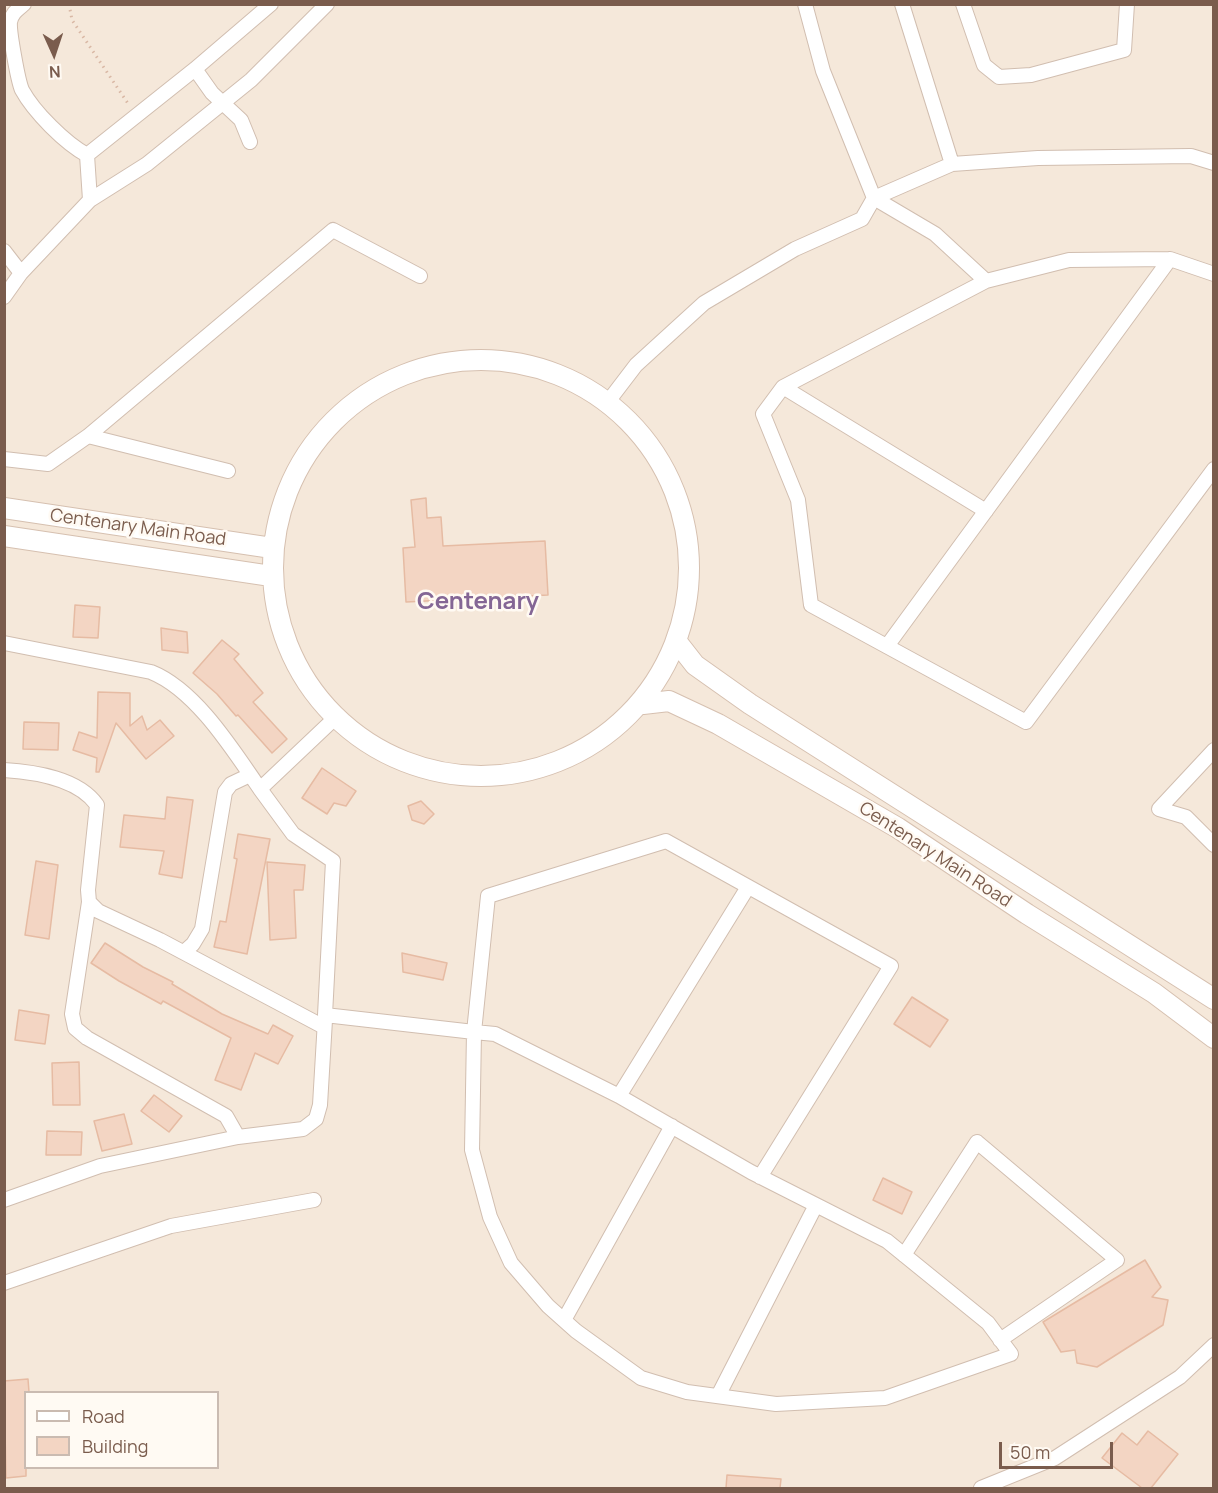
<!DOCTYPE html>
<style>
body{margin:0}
#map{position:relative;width:1218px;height:1493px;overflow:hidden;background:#fdf6ec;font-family:Manrope,sans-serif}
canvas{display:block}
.frame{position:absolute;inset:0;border:6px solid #7a5c4d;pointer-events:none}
.legend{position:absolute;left:24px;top:1391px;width:195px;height:78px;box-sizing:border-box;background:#fffaf3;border:2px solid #cabbb1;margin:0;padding:8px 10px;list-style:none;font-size:18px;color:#7a5c4d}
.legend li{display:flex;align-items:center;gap:12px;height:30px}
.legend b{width:30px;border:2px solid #cabbb1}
.north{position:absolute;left:24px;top:24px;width:60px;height:60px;-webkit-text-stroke:4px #fffaf3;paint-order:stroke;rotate:177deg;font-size:16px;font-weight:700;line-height:24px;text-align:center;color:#7a5c4d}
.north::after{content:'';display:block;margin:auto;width:21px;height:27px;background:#7a5c4d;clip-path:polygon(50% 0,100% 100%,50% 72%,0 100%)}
.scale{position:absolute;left:999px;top:1442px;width:114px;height:27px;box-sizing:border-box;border:3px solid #7a5c4d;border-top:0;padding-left:8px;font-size:18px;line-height:21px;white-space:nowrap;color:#7a5c4d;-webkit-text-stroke:4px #fffaf3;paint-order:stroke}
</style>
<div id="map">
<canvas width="1218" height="1493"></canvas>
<div class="frame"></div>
<ul class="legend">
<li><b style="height:8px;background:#fff"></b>Road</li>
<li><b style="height:16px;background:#f3d5c3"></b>Building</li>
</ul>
<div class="north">N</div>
<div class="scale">50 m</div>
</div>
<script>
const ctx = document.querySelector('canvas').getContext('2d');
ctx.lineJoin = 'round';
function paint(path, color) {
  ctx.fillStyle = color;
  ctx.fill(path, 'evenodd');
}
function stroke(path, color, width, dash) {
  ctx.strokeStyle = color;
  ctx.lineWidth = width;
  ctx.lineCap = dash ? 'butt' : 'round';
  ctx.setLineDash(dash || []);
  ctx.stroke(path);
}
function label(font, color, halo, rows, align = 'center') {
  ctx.font = font + ' Manrope,sans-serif';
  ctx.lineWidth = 5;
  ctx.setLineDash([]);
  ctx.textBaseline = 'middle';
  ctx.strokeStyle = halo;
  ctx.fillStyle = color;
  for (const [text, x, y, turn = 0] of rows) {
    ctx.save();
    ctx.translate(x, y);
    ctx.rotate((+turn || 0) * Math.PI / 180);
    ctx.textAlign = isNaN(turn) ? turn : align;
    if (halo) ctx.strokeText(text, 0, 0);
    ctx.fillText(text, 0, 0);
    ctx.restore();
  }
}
const residential = new Path2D(`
 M5,5H1213V1488H5ZM26,1392H218V1468H26Z`);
const building = new Path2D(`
 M426,498L427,518L441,517L443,546L545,541L548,595L406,602L403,548L415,547L411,500Z
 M75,605L100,607L98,638L73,637Z
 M161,628L187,632L188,653L162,650Z
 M222,640L239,654L234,659L263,693L253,702L287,739L272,753L238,715L236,716L217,694L193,673Z
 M98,692L130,693V726L142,716L147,730L160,720L174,736L146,759L116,723L99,772H96L97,758L73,750L79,732L97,738Z
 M24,722L59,723L58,750L23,749Z
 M322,768L356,791L346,806L334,803L327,814L302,798Z
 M167,797L193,800L182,878L159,874L164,851L120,847L124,815L165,819Z
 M421,801L434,814L424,824L412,820L408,806Z
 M238,834L270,839L247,954L214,947L220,921L226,922L237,859L234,858Z
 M36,861L58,865L49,939L25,935Z
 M267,862L305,865L303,890H294L296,938L270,940Z
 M105,943L143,967L173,982L172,984L222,1014L268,1034L273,1025L293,1036L278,1064L255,1053L241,1090L215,1080L231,1038L163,1001L161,1004L119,981L91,963Z
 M402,953L447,963L443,980L403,972Z
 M912,997L948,1020L930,1047L894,1024Z
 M19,1010L49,1015L45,1044L15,1040Z
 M79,1062L80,1105H53L52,1063Z
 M154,1095L182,1116L169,1132L141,1111Z
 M124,1114L132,1144L102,1151L94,1121Z
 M47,1131L82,1132L81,1155H46Z
 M883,1178L912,1192L902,1214L873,1200Z
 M1145,1260L1161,1287L1152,1297L1168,1300L1163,1325L1097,1367L1077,1363L1075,1350L1061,1352L1043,1322Z
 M28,1379L29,1392H26V1476L6,1478L4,1381Z
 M1148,1431L1178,1454L1151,1488H1142L1102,1458L1122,1433L1137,1445Z
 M727,1475L781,1479L780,1488H726Z`);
const path = new Path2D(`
 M69,4L72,20L129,105`);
const street = new Path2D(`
 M24,4C17,10 12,13 10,22C9,31 18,81 22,90C34,112 65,143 87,155L195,69L271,4
 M902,4L952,164
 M963,4L984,65L999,77L1031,75L1124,50L1127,4
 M195,69L212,93L241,120L250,142
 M874,198L952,164L1038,158L1191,156L1214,163
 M874,198L935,234L986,281
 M90,200L147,164L251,80L327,4
 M4,251L21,273L4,297
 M21,273L90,200L87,155
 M1214,274L1170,259L1069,260L986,281L783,387L763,414L798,500L811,605L1026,722L1214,469
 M783,387L986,511
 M607,403L636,365L704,303L795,249L862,219L874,198L823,71L805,4
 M88,436L228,471
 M4,459L48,464L88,436L333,230L420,276
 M4,643L151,672C196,690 233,750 260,789
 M887,646L1170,259
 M335,718L260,789L293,834L333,861L325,1015L474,1032L495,1034L619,1096L751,1172L887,1241L988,1323L1011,1354L885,1398L776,1404L687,1392L641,1378L576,1331L548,1306L511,1263L490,1217L472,1150L474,1032L488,896L666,841L891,966L760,1177
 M1214,750L1159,809L1186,817L1214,845
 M4,770C35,772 78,778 97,805L88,890L89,902L98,911L160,940L324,1027
 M89,902L72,1014L75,1028L87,1038L226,1116L238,1137
 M184,952L193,944L202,929L225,792L231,784L250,775
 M619,1096L748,887
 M4,1200L100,1166L238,1137L303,1129L316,1119L320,1105L325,1020
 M904,1255L977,1142L1117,1260L1000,1340
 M4,1283L171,1226L314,1200
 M564,1320L672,1126
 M718,1396L816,1205
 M981,1488L1055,1458L1180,1377L1214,1345`);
const secondary = new Path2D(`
 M273 568a208 208 0 1 1 416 0a208 208 0 1 1-416 0Z
 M4,508L272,548
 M4,536L271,576
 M677,642L695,665L750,704L1214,999
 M643,704L669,701L718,724L898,828L1027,914L1154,993L1214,1038`);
const streetNames = [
 ["Centenary Main Road",138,528,8],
 ["Centenary Main Road",935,855,33]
];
const districtNames = [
 ["Centenary",478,602]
];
paint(residential, '#f5e8da');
paint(building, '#f3d5c3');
stroke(building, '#e6bba3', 1.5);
stroke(street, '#d1beb0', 16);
stroke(secondary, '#d6c0b0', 22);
stroke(path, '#d9b8a5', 3, [1.5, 4.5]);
stroke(street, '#fff', 14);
stroke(secondary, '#fff', 20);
label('18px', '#7a5c4d', '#fffaf3', streetNames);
label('bold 24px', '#846695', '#fffaf3', districtNames);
</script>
